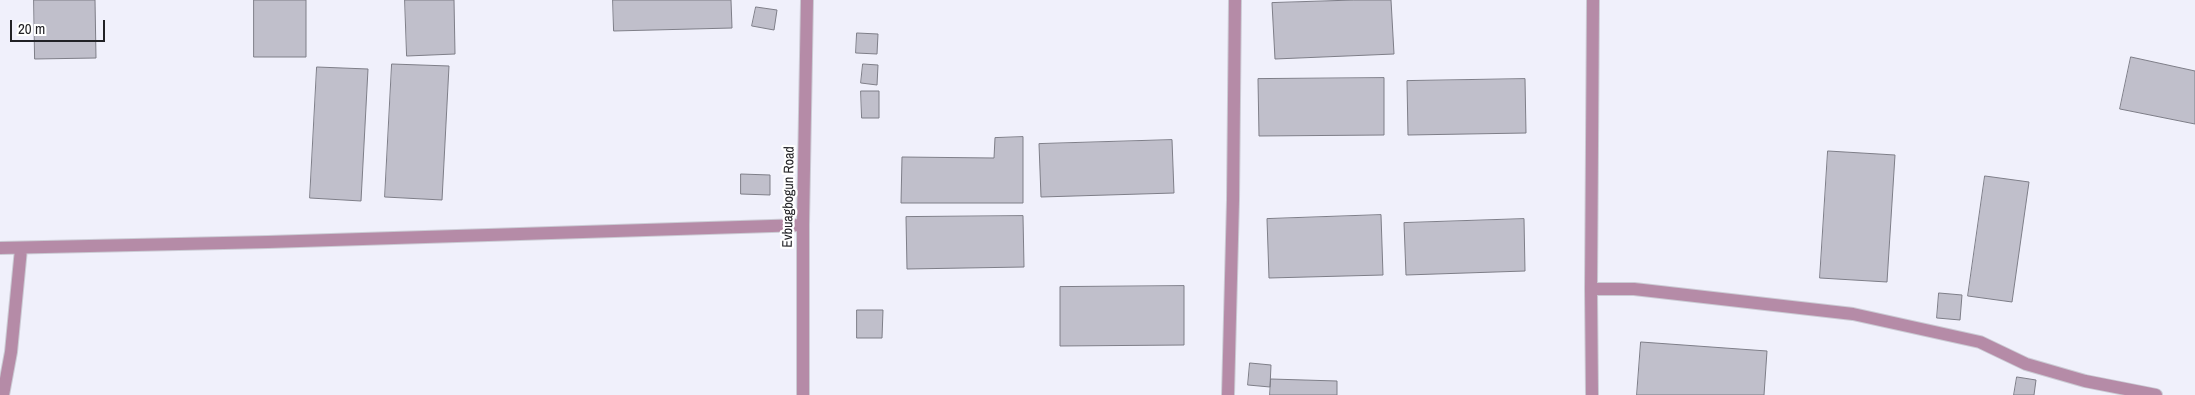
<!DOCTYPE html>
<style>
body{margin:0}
#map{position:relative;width:2195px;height:395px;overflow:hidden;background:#f0f0fb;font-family:"Archivo Narrow",sans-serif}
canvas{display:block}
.scale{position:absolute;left:10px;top:20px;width:95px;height:22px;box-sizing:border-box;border:2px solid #212125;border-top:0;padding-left:6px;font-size:15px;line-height:18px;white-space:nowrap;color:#212125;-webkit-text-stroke:4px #fff;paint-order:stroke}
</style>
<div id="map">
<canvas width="2195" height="395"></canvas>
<div class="scale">20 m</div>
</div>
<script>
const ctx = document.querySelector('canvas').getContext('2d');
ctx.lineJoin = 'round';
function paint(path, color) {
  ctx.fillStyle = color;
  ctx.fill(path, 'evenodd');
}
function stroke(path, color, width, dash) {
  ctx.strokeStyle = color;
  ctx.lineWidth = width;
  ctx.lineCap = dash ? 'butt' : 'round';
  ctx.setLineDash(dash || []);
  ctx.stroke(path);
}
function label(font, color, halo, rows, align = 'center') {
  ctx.font = font + ' "Archivo Narrow",sans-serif';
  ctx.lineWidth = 4.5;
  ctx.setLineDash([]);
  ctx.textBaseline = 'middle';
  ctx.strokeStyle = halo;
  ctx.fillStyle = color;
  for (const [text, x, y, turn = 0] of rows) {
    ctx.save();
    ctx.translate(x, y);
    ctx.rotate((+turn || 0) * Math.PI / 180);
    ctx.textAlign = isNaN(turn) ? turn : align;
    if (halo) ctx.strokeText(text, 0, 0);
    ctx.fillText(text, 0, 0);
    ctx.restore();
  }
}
const building = new Path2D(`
 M34,0H95L96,58L35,59Z
 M254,0H306V57H254Z
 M405,0H454L455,54L407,56Z
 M613,0H731L732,28L614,31Z
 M1354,0H1391L1394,54L1275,59L1272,3Z
 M756,7L777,10L774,30L752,26Z
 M857,33L878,34L877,54L856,53Z
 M2131,57L2195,71V124L2120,109Z
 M392,64L449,66L442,200L385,197Z
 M863,64L878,65L877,85L861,83Z
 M317,67L368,69L361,201L310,198Z
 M1384,78V135L1259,136L1258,79Z
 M1525,79L1526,133L1408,135L1407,81Z
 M861,91H879V118H862Z
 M1023,137V203H901L902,157L994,158L995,138Z
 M1172,140L1174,193L1041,197L1039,144Z
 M1828,151L1895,155L1887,282L1820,278Z
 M741,174L770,175V195L741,194Z
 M1985,176L2029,182L2012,302L1968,296Z
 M1381,215L1383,275L1269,278L1267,219Z
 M1023,216L1024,267L907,269L906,217Z
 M1524,219L1525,271L1406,275L1404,223Z
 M1184,286V345L1060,346V287Z
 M1939,293L1962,295L1960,320L1937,318Z
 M857,310H883L882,338H857Z
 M1641,342L1767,351L1764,395H1637Z
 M1250,363L1271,365L1270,387L1248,385Z
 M2017,377L2036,380L2034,395H2014Z
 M1271,379L1337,381V395H1270Z`);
const minor = new Path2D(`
 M0,248L268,242L803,225
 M1591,289H1634L1853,314L1980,342L2026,364L2085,381L2156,395
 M3,395L11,352L21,249
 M803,395V225L807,0
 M1228,395L1233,200L1235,0
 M1592,395L1591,289L1593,0`);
const streetNames = [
 ["Evbuagbogun Road",789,197,-89]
];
paint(building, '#c0bfcb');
stroke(building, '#7e7e88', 1);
stroke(minor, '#cbcbd4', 14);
stroke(minor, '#b58ba7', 12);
label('14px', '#212125', '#fff', streetNames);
</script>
